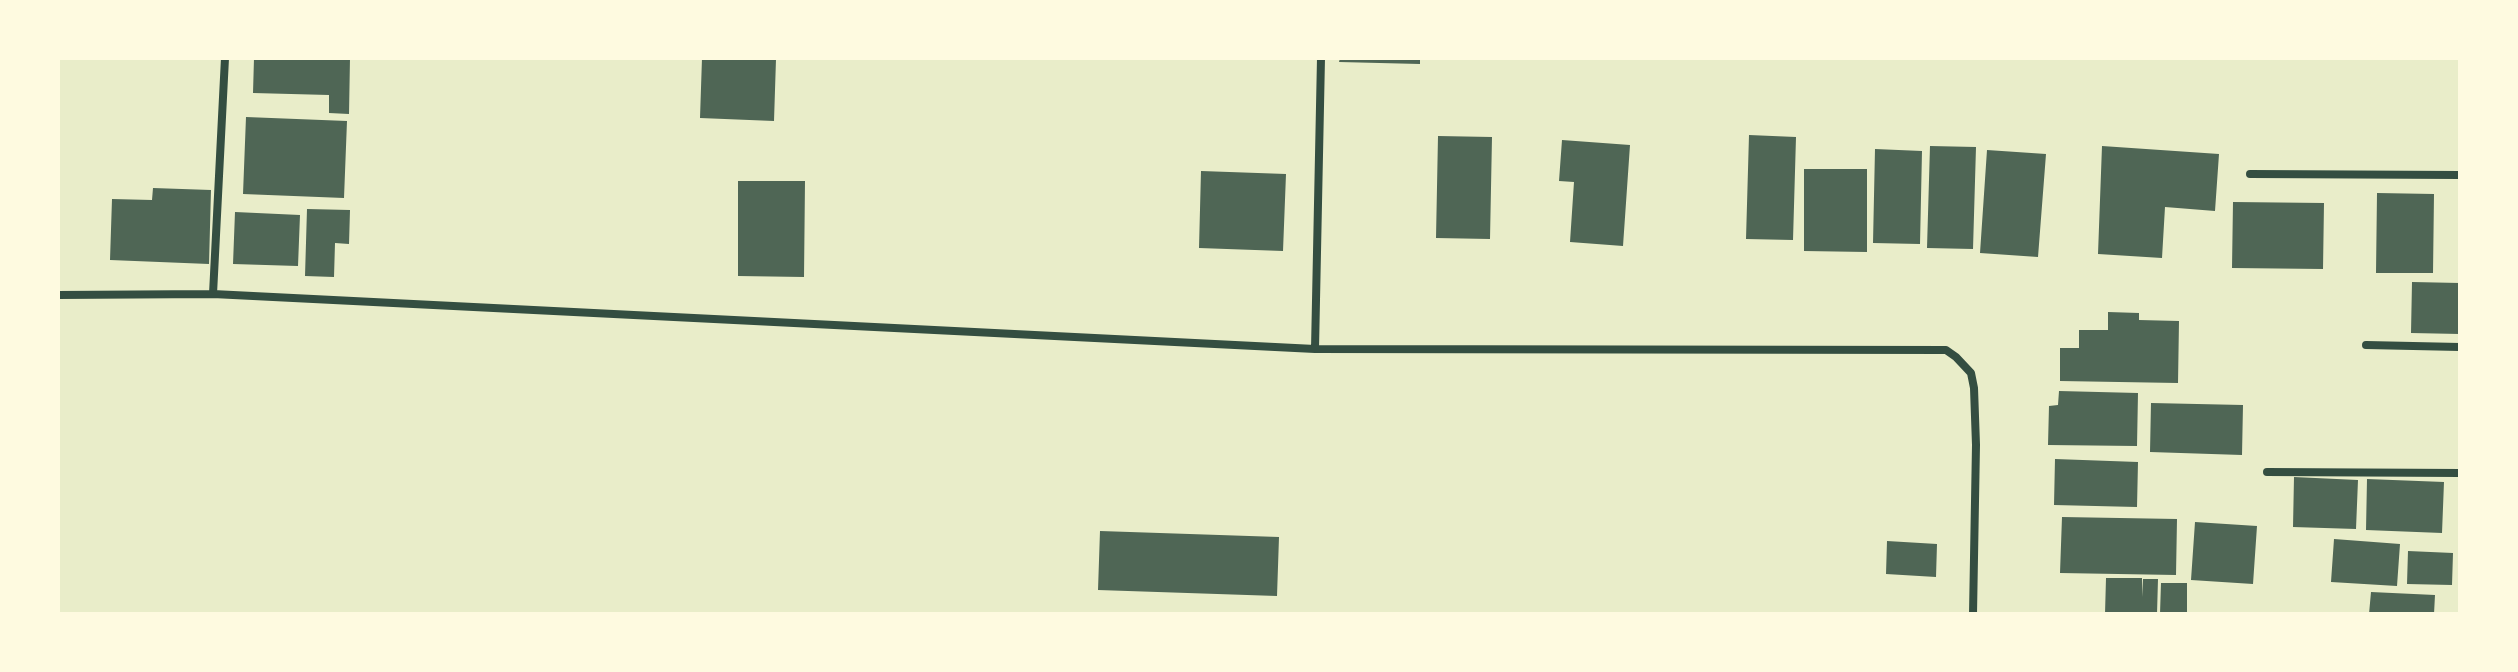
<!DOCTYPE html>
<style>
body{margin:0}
#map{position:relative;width:2518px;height:672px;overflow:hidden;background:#e9edc9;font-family:"IBM Plex Sans",sans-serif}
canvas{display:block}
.frame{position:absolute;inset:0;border:60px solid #fefae0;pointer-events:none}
</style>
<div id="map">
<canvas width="2518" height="672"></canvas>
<div class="frame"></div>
</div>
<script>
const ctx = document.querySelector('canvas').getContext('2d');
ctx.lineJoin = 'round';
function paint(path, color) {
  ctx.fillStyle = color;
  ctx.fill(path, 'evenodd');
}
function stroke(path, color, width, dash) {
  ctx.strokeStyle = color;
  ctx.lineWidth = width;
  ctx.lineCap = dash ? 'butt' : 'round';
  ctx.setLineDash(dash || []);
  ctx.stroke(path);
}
const building = new Path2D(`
 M254,58H350L349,114L329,113V95L253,93Z
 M702,58L776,59L774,121L700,118Z
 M1340,58H1420V64L1339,62Z
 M246,117L347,121L344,198L243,194Z
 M1749,135L1796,137L1793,240L1746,239Z
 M1438,136L1492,137L1490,239L1436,238Z
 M1562,140L1630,145L1623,246L1570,242L1574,182L1559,181Z
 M1930,146L1976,147L1973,249L1927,248Z
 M2102,146L2219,154L2215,211L2165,207L2162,258L2098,254Z
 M1875,149L1922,151L1920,244L1873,243Z
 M1987,150L2046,154L2038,257L1980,253Z
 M1804,169H1867V252L1804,251Z
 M1201,171L1286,174L1283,251L1199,248Z
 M738,181H805L804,277L738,276Z
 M153,188L211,190L209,264L110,260L112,199L152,200Z
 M2377,193L2434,194L2433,273H2376Z
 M2233,202L2324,203L2323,269L2232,268Z
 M307,209L350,210L349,244L335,243L334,277L305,276Z
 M235,212L300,215L298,266L233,264Z
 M2412,282L2460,283V334L2411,333Z
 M2108,312L2139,313V320L2179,321L2178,383L2060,381V348H2079V330H2108Z
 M2059,391L2138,393L2137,446L2048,445L2049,406L2058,405Z
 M2151,403L2243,405L2242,455L2150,452Z
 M2055,459L2138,462L2137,507L2054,505Z
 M2294,477L2358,480L2356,529L2293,527Z
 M2367,479L2444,482L2442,533L2366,530Z
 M2062,517L2177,519L2176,575L2060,573Z
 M2195,522L2257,526L2253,584L2191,580Z
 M1100,531L1279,537L1277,596L1098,590Z
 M2334,539L2400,544L2397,586L2331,582Z
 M1887,541L1937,544L1936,577L1886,574Z
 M2408,551L2453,553L2452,585L2407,584Z
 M2106,578H2142V597L2143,579H2158L2157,614H2105Z
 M2161,583H2187V614H2160Z
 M2371,592L2435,595L2434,614H2369Z`);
const minor = new Path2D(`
 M2250,174L2460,175
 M213,294L225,58
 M58,295L213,294L1315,349L1946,350L1956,357L1971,373L1974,388L1976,445L1973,614
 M2366,345L2460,347
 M1315,349L1321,58
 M2267,472L2460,473`);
paint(building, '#4f6655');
stroke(minor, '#344e41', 8);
</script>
